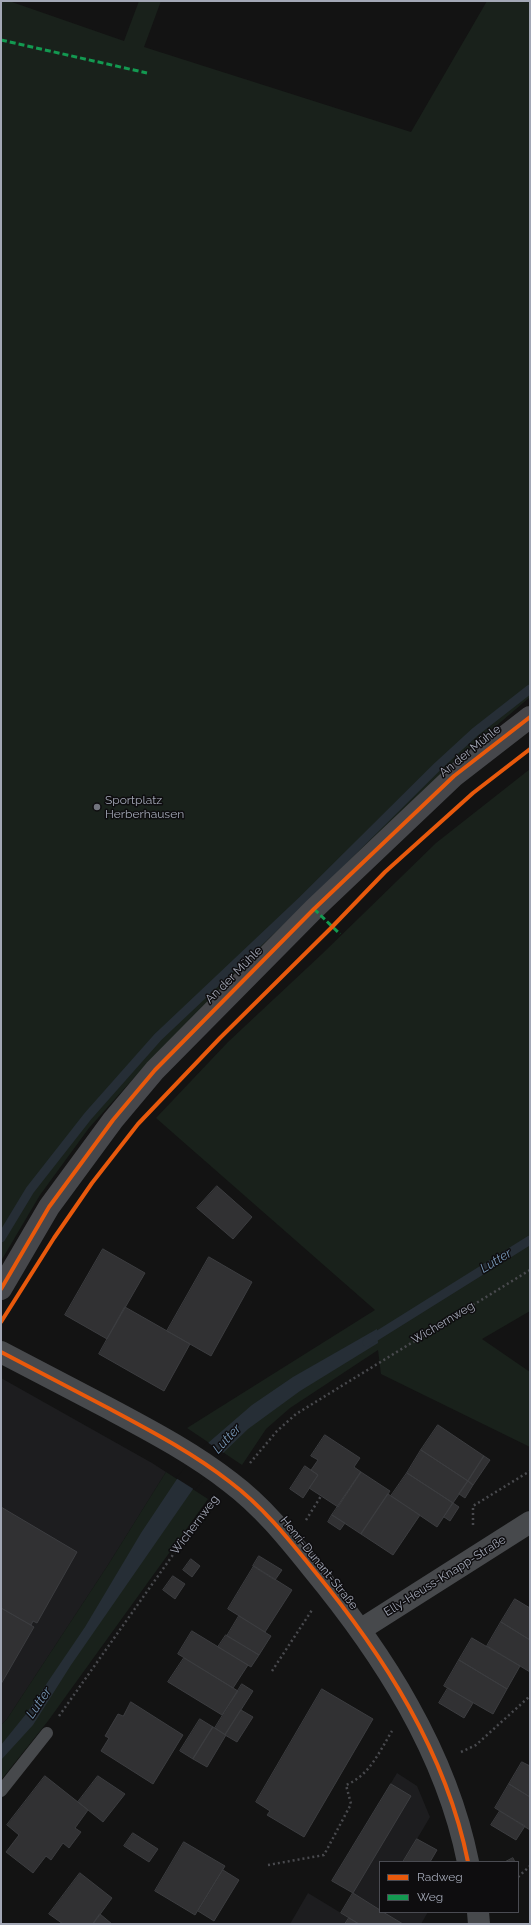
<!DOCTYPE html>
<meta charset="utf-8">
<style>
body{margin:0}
#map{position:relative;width:531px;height:1925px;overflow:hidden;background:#131313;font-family:Raleway,sans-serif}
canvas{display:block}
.frame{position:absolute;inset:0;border:2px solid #a3a8b6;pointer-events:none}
.legend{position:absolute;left:379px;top:1861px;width:140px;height:52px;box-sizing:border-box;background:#0e0d0f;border:1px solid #4a4b52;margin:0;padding:5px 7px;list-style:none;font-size:12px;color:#a3a8b6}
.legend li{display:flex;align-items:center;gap:8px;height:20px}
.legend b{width:20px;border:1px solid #4a4b52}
</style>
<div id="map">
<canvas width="531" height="1925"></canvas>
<div class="frame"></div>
<ul class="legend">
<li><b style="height:5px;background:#e8590c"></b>Radweg</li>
<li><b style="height:5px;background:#139951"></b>Weg</li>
</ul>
</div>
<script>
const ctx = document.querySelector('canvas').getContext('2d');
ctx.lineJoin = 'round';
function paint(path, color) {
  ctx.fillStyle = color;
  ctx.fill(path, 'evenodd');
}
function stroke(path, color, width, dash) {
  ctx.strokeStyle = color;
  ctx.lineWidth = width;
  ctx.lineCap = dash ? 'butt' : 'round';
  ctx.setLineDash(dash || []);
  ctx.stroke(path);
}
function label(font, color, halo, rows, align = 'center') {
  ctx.font = font + ' Raleway,sans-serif';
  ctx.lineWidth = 3;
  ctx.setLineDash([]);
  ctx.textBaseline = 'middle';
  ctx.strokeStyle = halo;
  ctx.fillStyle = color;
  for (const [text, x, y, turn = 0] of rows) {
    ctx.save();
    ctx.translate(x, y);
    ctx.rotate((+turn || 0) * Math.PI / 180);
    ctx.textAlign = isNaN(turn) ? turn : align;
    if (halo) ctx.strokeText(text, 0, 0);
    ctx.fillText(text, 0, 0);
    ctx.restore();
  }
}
const built = new Path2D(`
 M1,1378L152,1463L166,1472L108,1565L7,1719L1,1725Z
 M397,1773L417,1786L430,1817L417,1839L437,1850L430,1862H380V1912H428L421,1924H290L308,1893L341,1913L353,1893L332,1881Z`);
const green = new Path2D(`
 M1,1H9L124,41L139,1H161L144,47L411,132L487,1H530V697L446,769L141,1070L89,1128L40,1195L1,1261Z
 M530,769V1311L482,1339L530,1372V1447L381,1374L378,1350L290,1408L266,1429L242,1465L187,1428L375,1310L156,1118L228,1042L322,954L436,843Z
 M166,1472L208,1499L48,1721L1,1780V1725L7,1719L108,1565Z`);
const water = new Path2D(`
 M377,1329L378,1343L300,1391L248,1429L223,1453L193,1489L71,1665L33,1725L1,1760V1745L26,1714L85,1627L141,1533L177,1479L208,1443L252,1405L293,1377Z`);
const pier = new Path2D(`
 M207,1442L225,1454L195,1490L176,1478Z`);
const stream = new Path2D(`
 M1,1238L30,1190L88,1116L158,1037L303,900L438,766L475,732L530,689
 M367,1342L530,1240`);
const building = new Path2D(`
 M217,1186L252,1217L233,1239L197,1208Z
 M103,1249L145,1273L107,1339L65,1315Z
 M209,1257L252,1282L211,1356L167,1331Z
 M125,1307L190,1344L164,1391L99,1354Z
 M438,1425L484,1456L468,1481L421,1450Z
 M325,1435L360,1458L354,1467L361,1472L338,1507L309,1488L318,1475L311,1470L318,1460L311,1456Z
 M421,1450L468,1481L453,1503L407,1473Z
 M484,1456L490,1460L473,1485L468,1481Z
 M305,1466L318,1475L303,1498L290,1489Z
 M361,1472L390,1491L361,1534L332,1515Z
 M407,1473L453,1503L437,1527L391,1496Z
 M468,1481L473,1485L465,1498L459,1494Z
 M388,1494L420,1515L393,1555L361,1534Z
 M453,1503L459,1507L450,1521L444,1517Z
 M1,1507L77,1552L37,1623L33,1621L31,1625L1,1608Z
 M332,1515L345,1523L340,1530L328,1522Z
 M259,1556L282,1570L275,1580L253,1566Z
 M191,1559L200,1566L192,1577L183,1570Z
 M254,1566L292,1590L265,1632L228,1609Z
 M173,1576L185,1584L175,1599L163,1590Z
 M515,1599L530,1608V1640L501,1622Z
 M1,1608L34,1627L1,1684Z
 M239,1616L271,1636L259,1655L227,1636Z
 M501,1622L530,1640V1672L487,1646Z
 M192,1631L248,1665L233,1688L178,1654Z
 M226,1635L259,1655L251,1667L218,1647Z
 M472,1638L520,1666L507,1689L459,1660Z
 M184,1658L238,1691L222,1715L168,1682Z
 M459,1660L507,1689L493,1714L444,1686Z
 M242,1684L253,1691L225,1735L215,1728Z
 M448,1688L473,1703L464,1718L439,1703Z
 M322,1689L373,1719L304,1837L267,1815L270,1811L256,1802Z
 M131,1702L183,1735L153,1784L101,1751L109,1738L105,1736L118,1714L123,1716Z
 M241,1710L253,1717L237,1742L225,1735Z
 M200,1719L213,1727L193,1759L180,1751Z
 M213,1727L226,1735L207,1767L193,1759Z
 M522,1762L530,1766V1797L509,1784Z
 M45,1776L88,1810L75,1828L81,1832L69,1848L63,1843L51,1860L46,1856L33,1873L6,1852L19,1835L7,1825Z
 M98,1776L125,1794L103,1822L78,1802Z
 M391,1784L411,1796L353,1893L332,1881Z
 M509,1784L530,1797V1830L495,1808Z
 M500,1811L525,1826L516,1840L491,1825Z
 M133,1833L158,1849L149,1862L124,1846Z
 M417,1839L437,1850L430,1862H403Z
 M184,1842L225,1866L195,1915L155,1891Z
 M513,1858L515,1862H505Z
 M223,1870L239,1880L214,1921L198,1911Z
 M80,1873L112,1898L93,1924H63L49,1914Z
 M353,1893L380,1910V1912H383L403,1924H359L341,1913Z
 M100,1914L112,1924H93Z
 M349,1918L359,1924H345Z`);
const path = new Path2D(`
 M250,1463L277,1431L296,1414L530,1270
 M306,1520L321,1496
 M473,1525V1506L530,1471
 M272,1671L312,1610
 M59,1716L211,1501
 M461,1752L476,1745L530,1696
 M268,1865L324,1855L351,1804L346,1785C370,1775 379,1752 392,1731
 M518,1877L530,1866`);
const lane = new Path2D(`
 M1,1791L47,1733`);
const street = new Path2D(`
 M1,1352C37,1371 74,1390 110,1409C151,1431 193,1453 230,1482C262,1506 287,1537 312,1568C383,1654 446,1752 468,1862
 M360,1630L530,1522
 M478,1912L479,1924`);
const secondary = new Path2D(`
 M1,1289L49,1207L113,1120L155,1070L314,909L454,776L530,717`);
const quiet = new Path2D(`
 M1,40L147,73
 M314,909L340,934`);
const cycleway = new Path2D(`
 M1,1289L49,1207L113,1120L155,1070L314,909L454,776L530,717
 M1,1322L54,1238L92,1183L138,1124L220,1038L332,927L385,872L473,793L530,749
 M1,1352C37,1371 74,1390 110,1409C151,1431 193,1453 230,1482C262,1506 287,1537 312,1568C383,1654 446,1752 468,1862`);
const markers = [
 [97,807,4,"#71747d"]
];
const streetNames = [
 ["An der Mühle",470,751,-39],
 ["An der Mühle",234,975,-45],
 ["Wichernweg",443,1323,-31],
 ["Wichernweg",195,1525,-53],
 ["Henri-Dunant-Straße",319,1563,51],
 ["Elly-Heuss-Knapp-Straße",445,1576,-32]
];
const poiNames = [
 ["Sportplatz",105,800],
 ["Herberhausen",105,814]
];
const waterNames = [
 ["Lutter",496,1261,-32],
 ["Lutter",227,1439,-47],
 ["Lutter",39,1703,-56]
];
paint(built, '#1d1d1f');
paint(green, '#19211b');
paint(water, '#262e36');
paint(pier, '#131313');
stroke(stream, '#262e36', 9);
paint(building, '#313133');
stroke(building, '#3c3d40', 1);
stroke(path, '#494a4e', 2.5, [2, 3]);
stroke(lane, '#47494c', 12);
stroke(street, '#47494c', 22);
stroke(secondary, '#46474b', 22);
stroke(quiet, '#139951', 3, [6, 3]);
stroke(cycleway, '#e8590c', 4);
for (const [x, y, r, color] of markers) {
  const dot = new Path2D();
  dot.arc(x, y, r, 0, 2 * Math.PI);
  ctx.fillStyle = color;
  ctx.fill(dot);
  stroke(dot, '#0e0d0f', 1.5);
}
label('12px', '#a3a8b6', '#0e0d0f', streetNames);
label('12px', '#a3a8b6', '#0e0d0f', poiNames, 'left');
label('italic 13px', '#7696b5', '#0e0d0f', waterNames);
</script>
